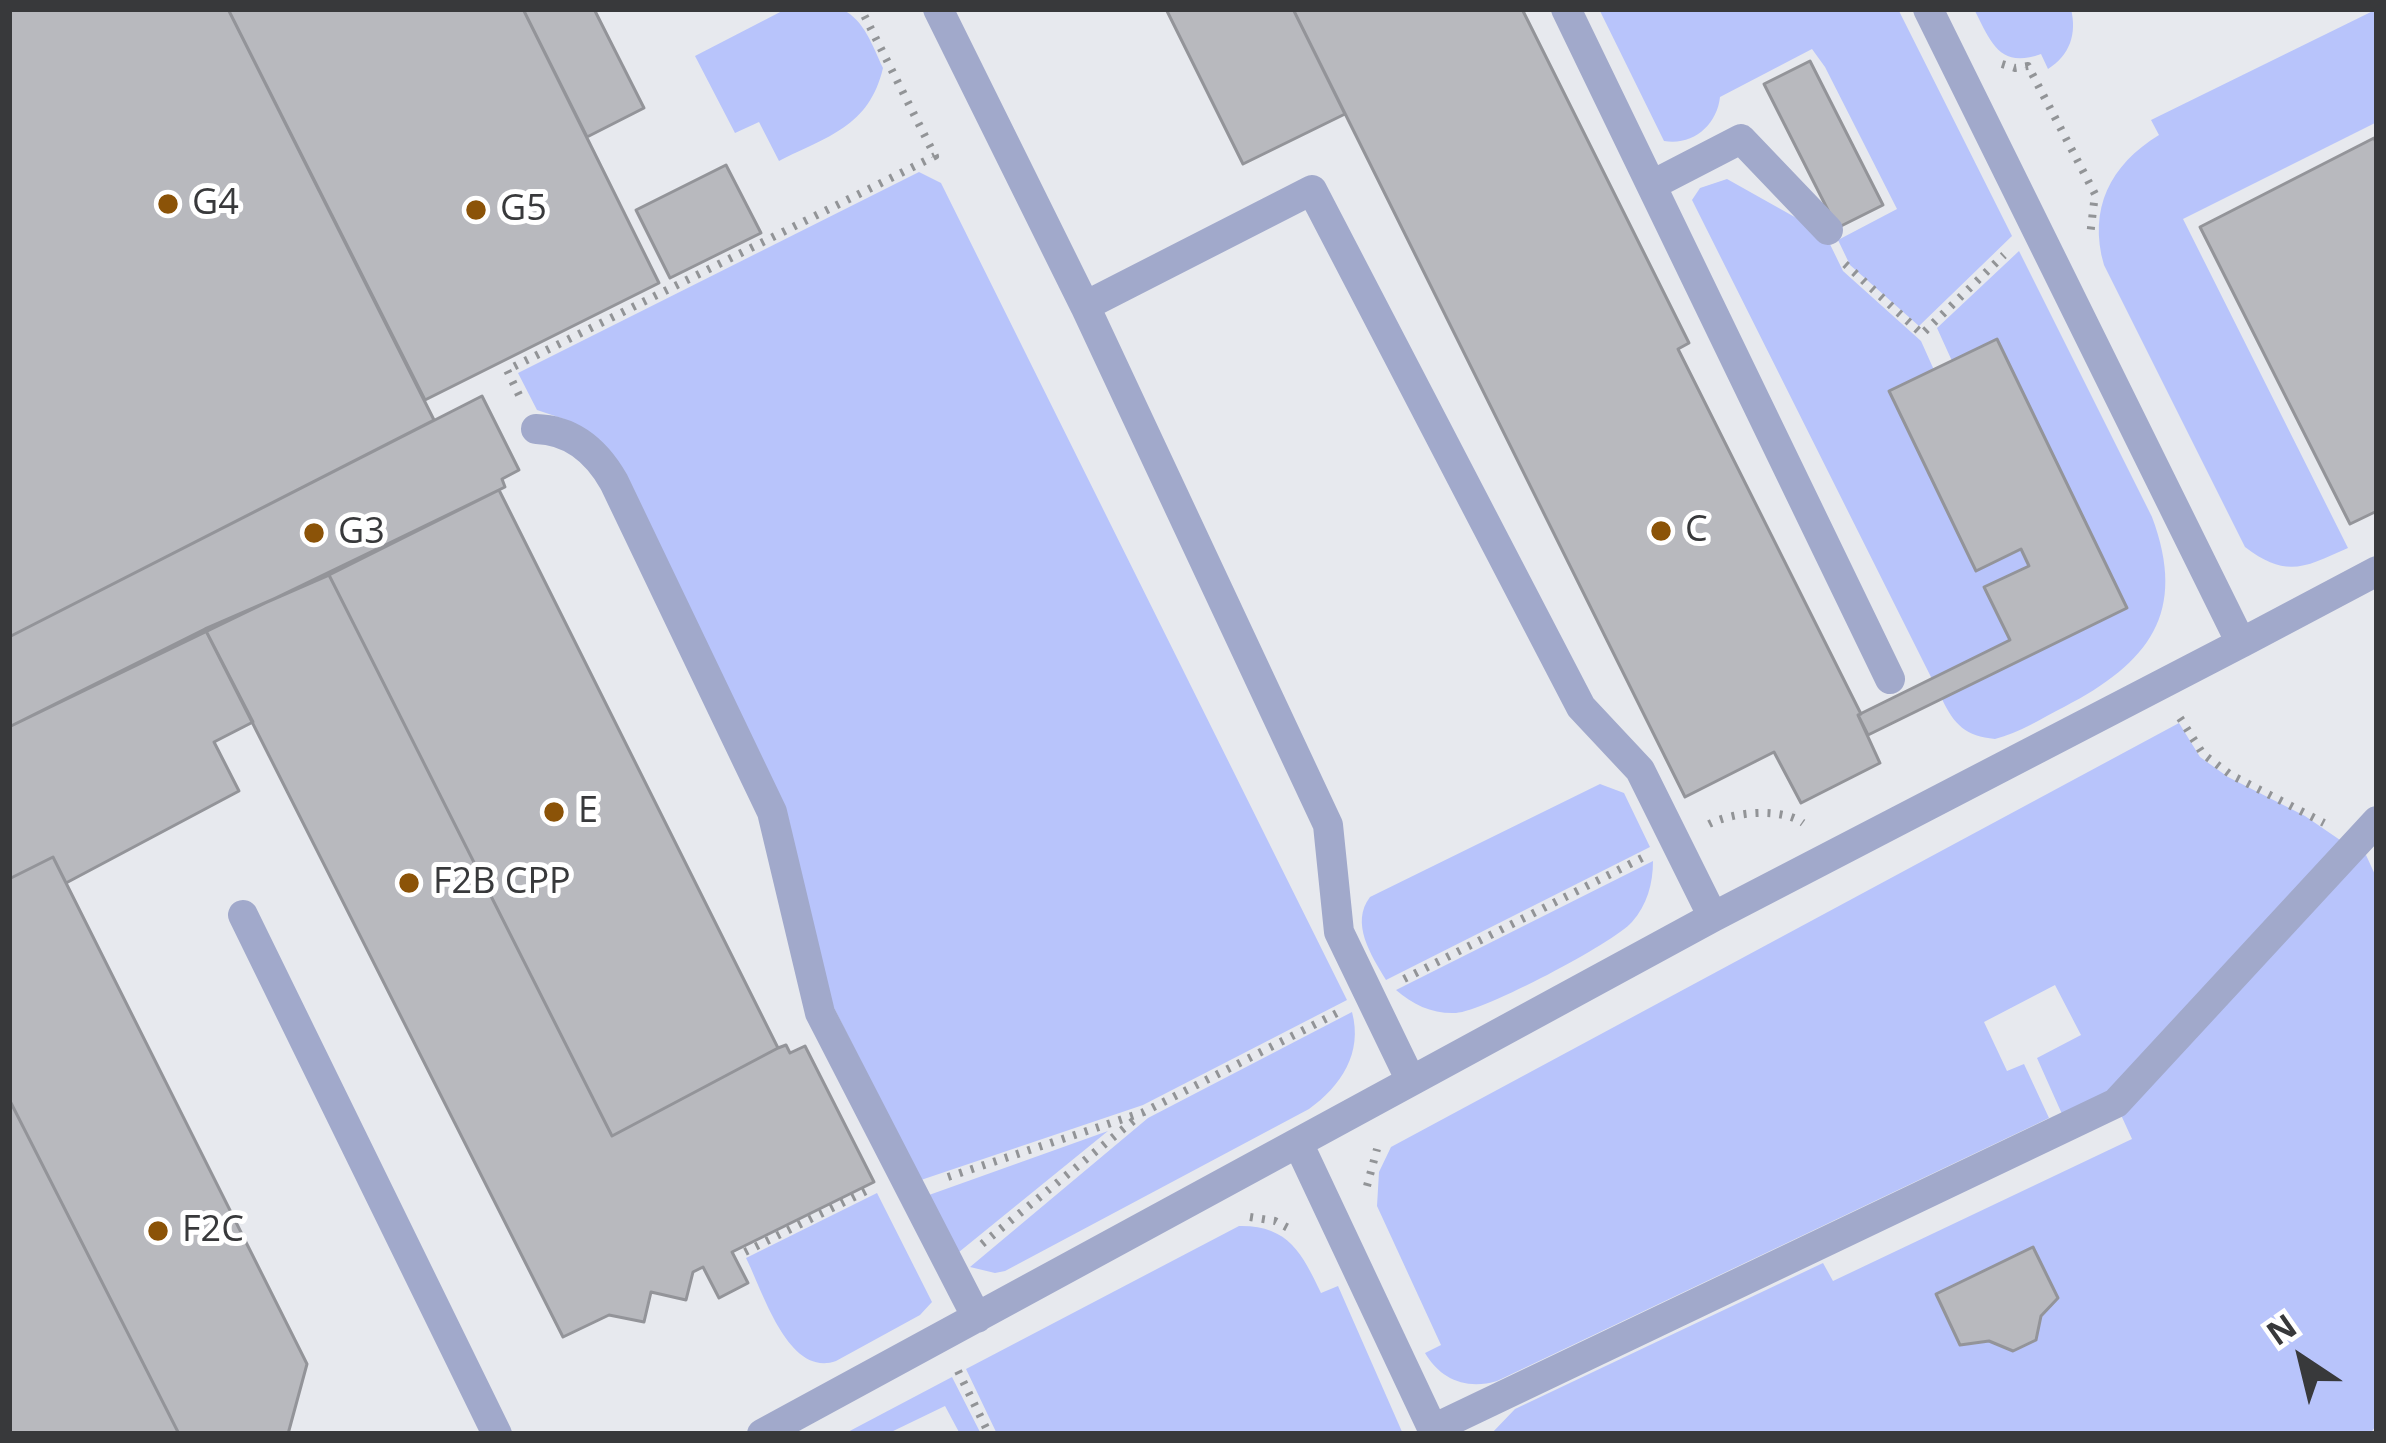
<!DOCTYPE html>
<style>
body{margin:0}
#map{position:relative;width:2386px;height:1443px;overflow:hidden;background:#e7e9ee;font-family:"Open Sans",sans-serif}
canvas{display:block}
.frame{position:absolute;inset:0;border:12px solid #38393b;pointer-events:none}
.north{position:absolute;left:2242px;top:1299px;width:120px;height:120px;-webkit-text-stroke:9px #fff;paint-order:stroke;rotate:325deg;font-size:33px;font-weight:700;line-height:48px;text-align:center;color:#38393b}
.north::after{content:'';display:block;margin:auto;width:42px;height:54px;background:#38393b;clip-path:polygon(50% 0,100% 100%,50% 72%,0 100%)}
</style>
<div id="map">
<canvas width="2386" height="1443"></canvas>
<div class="frame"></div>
<div class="north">N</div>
</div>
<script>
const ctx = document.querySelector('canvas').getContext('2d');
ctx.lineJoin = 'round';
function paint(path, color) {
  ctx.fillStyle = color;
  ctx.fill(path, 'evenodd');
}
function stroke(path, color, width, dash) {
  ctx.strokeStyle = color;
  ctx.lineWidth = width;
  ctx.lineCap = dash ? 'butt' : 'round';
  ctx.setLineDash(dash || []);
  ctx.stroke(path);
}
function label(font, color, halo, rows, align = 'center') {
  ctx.font = font + ' "Open Sans",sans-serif';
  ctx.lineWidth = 10;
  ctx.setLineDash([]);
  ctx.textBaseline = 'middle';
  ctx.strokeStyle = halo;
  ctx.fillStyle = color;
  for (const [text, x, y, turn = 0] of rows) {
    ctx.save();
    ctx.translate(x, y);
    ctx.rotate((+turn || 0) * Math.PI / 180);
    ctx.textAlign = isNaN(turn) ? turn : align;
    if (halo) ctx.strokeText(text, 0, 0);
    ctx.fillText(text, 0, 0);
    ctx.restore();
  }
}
const green = new Path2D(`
 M786,9H842C865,21 872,45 883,68C869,127 828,136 779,161L759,122L735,133L695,56Z
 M1599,9H1898L2012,236L1919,326L1850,265L1838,240L1897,209L1825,67L1812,49L1720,97C1717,125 1693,146 1664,141Z
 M1974,9H2071C2077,34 2070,55 2048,69L2041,54C1999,69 1991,42 1974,9Z
 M2377,9V122L2183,219L2348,548C2305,567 2287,579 2245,547L2104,265C2088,209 2110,165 2159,135L2151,120Z
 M919,172L941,183L1347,1000L1143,1105L921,1180L832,1004L822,976L789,821L564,419L537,410L518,373Z
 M1727,179L1825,234L1843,271L1921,341L1934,370L1889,392L1976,570L2021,549L2029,566L1985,588L2010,640L1932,679L1692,200L1700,188Z
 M2019,251L2152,517C2188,613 2149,663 2064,707C2042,718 2019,733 1995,739C1966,736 1954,725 1942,699L2126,608L1952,361L1937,328Z
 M2179,723L2200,757L2228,777L2305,816L2340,840L2111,1090L2062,1114L2037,1058L2081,1035L2055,985L1984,1022L2007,1071L2024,1064L2049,1118L1497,1381C1467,1390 1441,1380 1425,1353L1441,1345L1377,1206L1379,1172L1391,1147Z
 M1600,784L1624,793L1650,847L1386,980C1371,955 1350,923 1370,897Z
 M2366,855L2377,879V1424L2370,1434H1491L1515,1409L1823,1263L1833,1281L2132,1139L2121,1115L2358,857Z
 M1653,861C1653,884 1647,905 1632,922C1614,943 1484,1011 1456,1013C1433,1014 1413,1005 1396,990Z
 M1352,1012C1363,1053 1341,1086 1309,1109L1005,1271L995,1273L970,1267L1148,1118Z
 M1108,1131L959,1252L929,1195Z
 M877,1193L932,1302L920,1315L836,1361C788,1378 763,1291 746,1258Z
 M1239,1226C1288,1225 1302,1253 1321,1293L1338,1286L1403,1434H997L966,1369Z
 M952,1377L981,1434H960L945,1406L887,1434H844Z`);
const building = new Path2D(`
 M9,9H228L434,420L9,637Z
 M228,9H523L659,283L425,400Z
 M523,9H594L644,108L587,137Z
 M1166,9H1293L1345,114L1243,164Z
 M1293,9H1522L1689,343L1678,349L1861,714L1858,715L1880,763L1801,803L1774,752L1685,797Z
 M1810,61L1883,205L1837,228L1764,84Z
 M2374,138L2377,145V511L2350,524L2200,227Z
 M726,165L761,233L670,278L636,210Z
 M1997,339L2127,608L1868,735L1858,715L2010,640L1984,587L2029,566L2021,549L1976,571L1889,391Z
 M482,396L519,470L502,479L505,487L9,727V637Z
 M499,490L778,1048L612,1136L329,575Z
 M329,575L612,1136L778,1048L786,1045L790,1053L805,1046L874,1182L732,1252L748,1283L719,1298L703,1267L693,1272L686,1300L651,1292L644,1322L609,1315L563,1337L205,629Z
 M205,629L253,722L214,742L239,791L66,883L53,857L9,879V727Z
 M53,857L307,1364L288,1434H179L9,1099V879Z
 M9,1099L179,1434H9Z
 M2033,1247L2058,1298L2041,1316L2036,1340L2013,1351L1989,1341L1960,1345L1936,1294Z`);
const path = new Path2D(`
 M2002,64L2015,68L2028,66L2095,194L2090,236
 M1845,264L1922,334L2004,255
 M519,395L507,370L935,156L861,9
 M2180,718L2203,754L2231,775L2324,823
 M1709,824C1733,812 1781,807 1803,823
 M1404,979L1642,858
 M948,1177L1144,1112L1337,1013
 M1367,1186L1377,1149
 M1250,1217L1275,1221L1292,1230
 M982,1244L1138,1117
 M745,1252L866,1191
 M958,1371L989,1434`);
const service = new Path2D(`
 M938,9L1085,306
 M1566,9L1890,679
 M1652,185L1741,139L1828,230
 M536,429C572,430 597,452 614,482L772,812L820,1013L977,1318
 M2241,643L2377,571
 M243,915L497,1434
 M1411,1081L1339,932L1328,825L1085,306L1312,190L1581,707L1640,770L1713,917
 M1299,1145L1435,1434
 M1433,1429L2116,1103L2377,821
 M762,1434L1713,917L2241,643L1928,9`);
const markers = [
 [168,204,12,"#8b5308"],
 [476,210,12,"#8b5308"],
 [1661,531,12,"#8b5308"],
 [314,533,12,"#8b5308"],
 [554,812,12,"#8b5308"],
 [409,883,12,"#8b5308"],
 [158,1231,12,"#8b5308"]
];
const poiNames = [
 ["G4",192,204],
 ["G5",500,210],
 ["C",1685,531],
 ["G3",338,533],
 ["E",578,812],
 ["F2B CPP",433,883],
 ["F2C",182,1231]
];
paint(green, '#b8c4fb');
paint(building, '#b8b9be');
stroke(building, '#939499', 3);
stroke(path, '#929497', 8, [3, 9]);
stroke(service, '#a1a9cb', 30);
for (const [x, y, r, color] of markers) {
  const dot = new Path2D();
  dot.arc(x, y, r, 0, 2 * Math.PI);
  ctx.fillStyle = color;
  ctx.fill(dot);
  stroke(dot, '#fff', 4.5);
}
label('36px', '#38393b', '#fff', poiNames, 'left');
</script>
